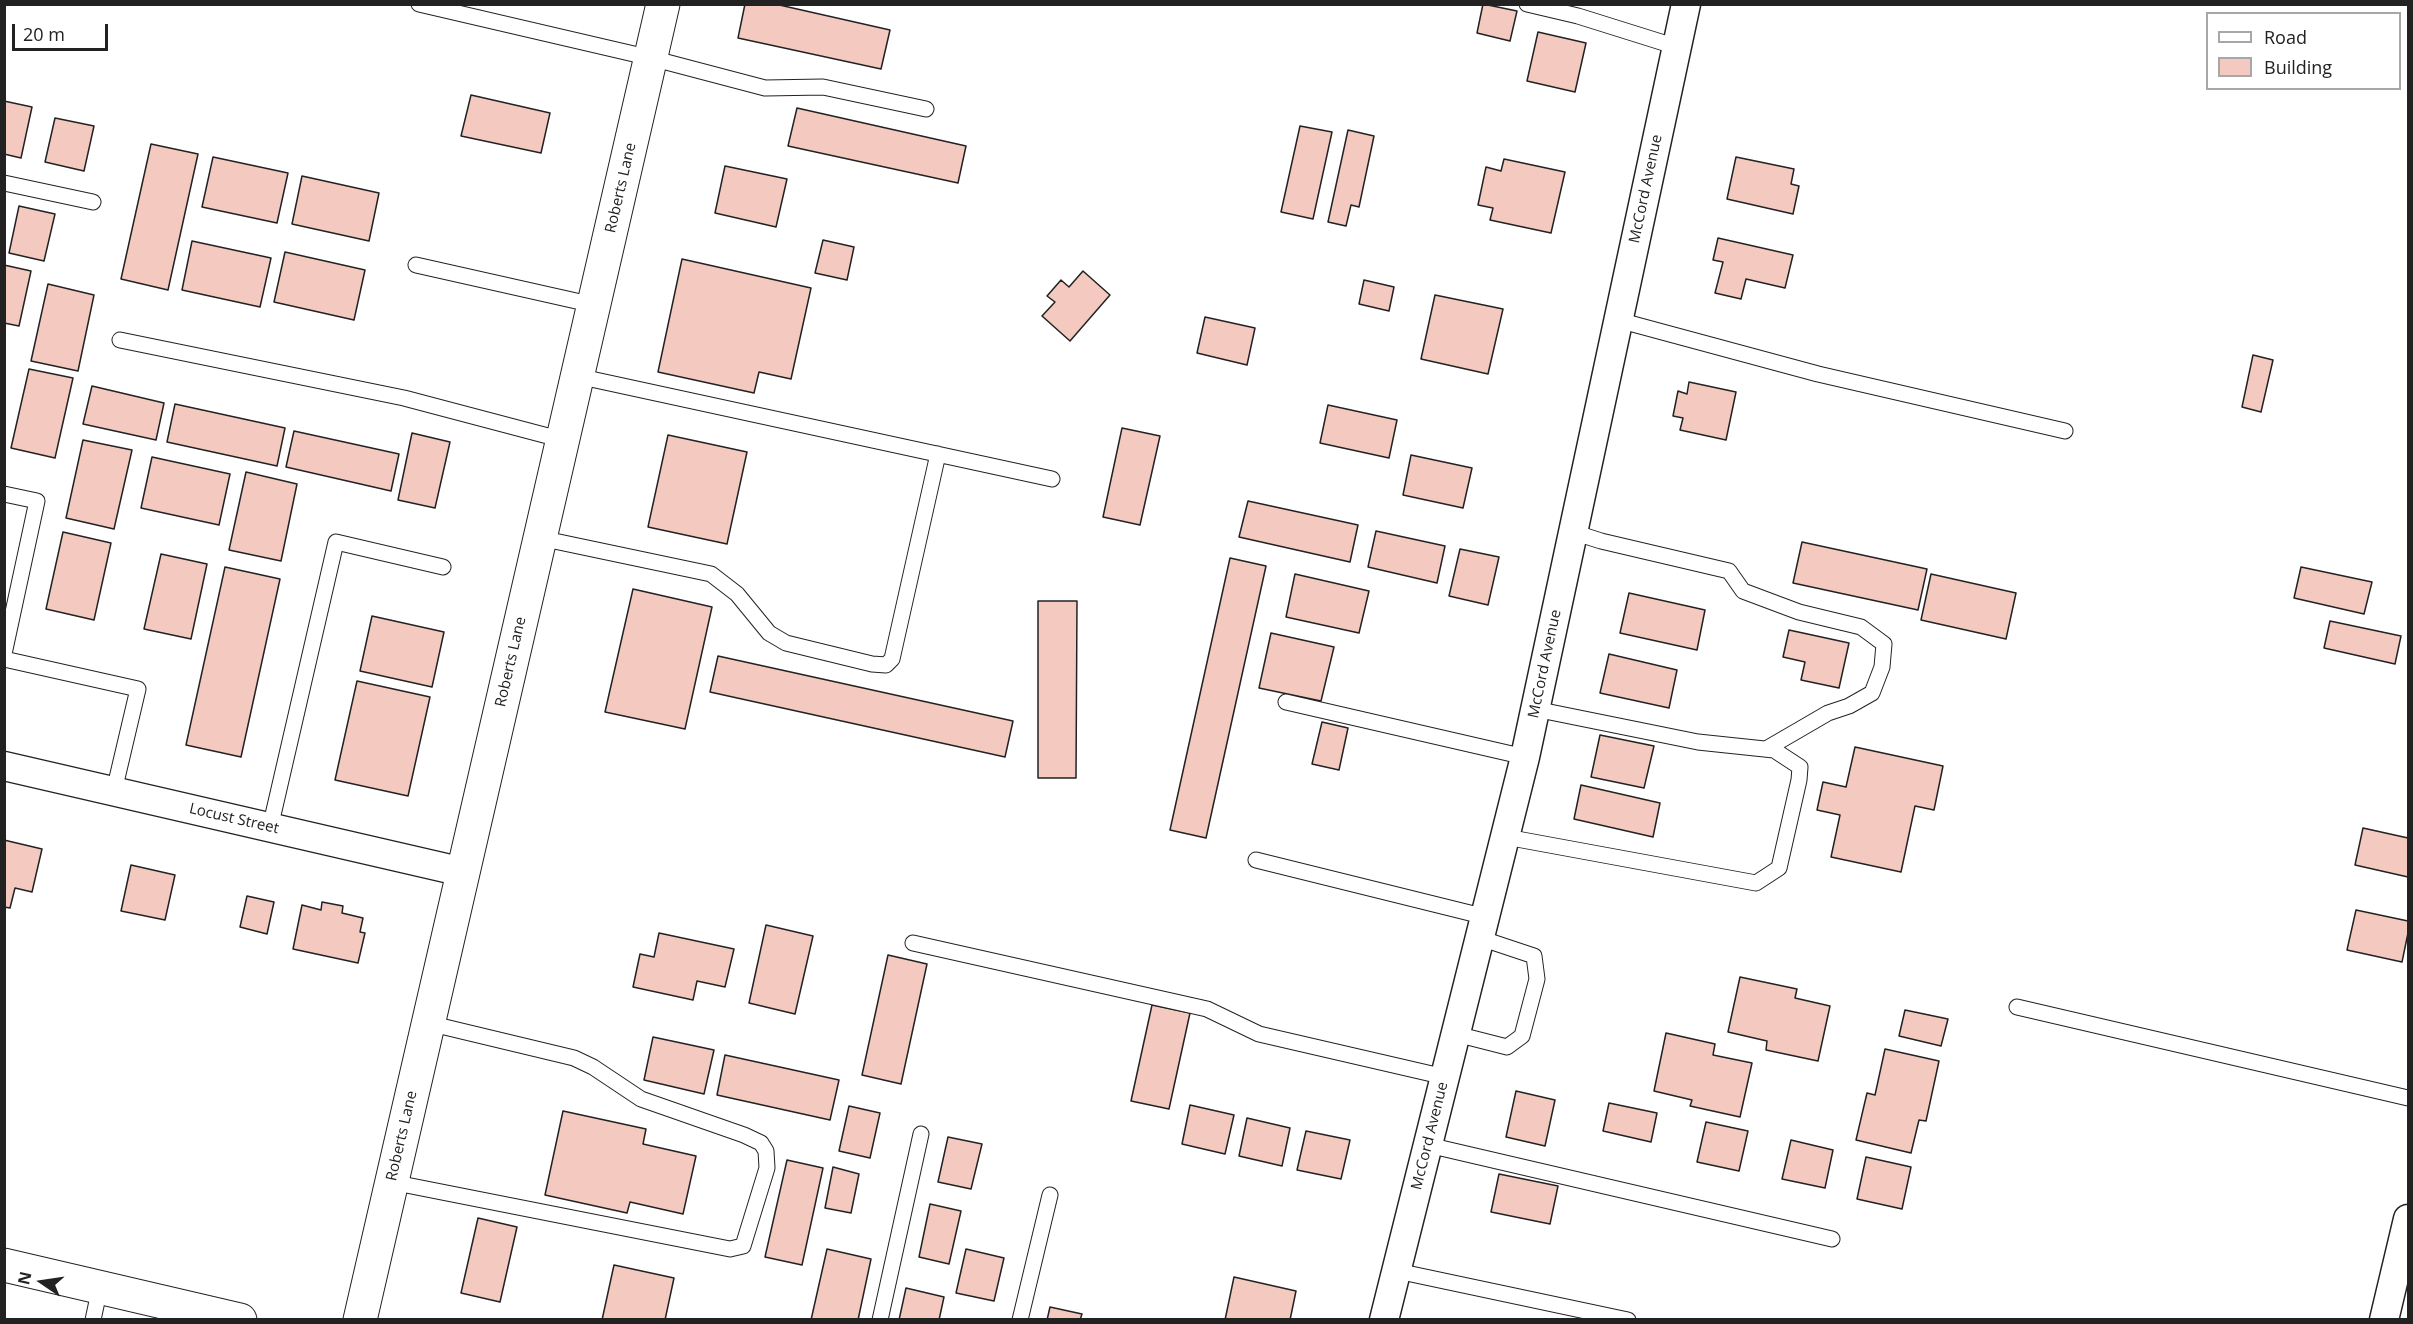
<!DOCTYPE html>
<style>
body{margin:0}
#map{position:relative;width:2413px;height:1324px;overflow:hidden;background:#fff;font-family:"Open Sans",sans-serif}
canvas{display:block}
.frame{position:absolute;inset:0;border:6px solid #222;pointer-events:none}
.legend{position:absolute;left:2206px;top:12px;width:195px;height:78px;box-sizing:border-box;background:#fff;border:2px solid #a7a7a7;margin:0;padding:8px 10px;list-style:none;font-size:18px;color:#222}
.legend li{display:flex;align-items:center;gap:12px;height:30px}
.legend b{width:30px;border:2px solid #a7a7a7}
.north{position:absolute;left:12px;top:1252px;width:60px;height:60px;-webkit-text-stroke:4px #fff;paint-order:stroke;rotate:283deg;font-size:16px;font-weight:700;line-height:24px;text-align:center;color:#222}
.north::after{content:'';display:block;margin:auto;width:21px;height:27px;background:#222;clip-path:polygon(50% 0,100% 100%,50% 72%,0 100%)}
.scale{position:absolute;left:12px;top:24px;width:96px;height:27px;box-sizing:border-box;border:3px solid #222;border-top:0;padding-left:8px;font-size:18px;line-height:21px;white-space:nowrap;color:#222;-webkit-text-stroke:4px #fff;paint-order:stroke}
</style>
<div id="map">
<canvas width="2413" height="1324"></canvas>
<div class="frame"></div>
<ul class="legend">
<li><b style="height:8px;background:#fff"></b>Road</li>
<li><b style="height:16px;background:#f3c9c0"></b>Building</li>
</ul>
<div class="north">N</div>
<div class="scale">20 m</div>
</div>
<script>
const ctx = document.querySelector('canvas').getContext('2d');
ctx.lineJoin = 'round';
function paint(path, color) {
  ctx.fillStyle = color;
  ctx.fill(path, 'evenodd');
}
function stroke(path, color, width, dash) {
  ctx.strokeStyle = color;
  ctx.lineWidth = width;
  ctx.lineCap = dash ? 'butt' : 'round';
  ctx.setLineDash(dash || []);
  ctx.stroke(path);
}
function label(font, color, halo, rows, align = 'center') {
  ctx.font = font + ' "Open Sans",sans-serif';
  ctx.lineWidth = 4.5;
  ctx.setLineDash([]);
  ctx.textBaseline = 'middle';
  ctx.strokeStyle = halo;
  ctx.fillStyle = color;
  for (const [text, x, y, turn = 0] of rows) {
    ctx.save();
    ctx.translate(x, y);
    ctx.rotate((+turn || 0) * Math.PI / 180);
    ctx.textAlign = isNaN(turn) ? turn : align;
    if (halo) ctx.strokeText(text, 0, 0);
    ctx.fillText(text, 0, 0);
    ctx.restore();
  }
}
const building = new Path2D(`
 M745,4H775L890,30L881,69L738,38Z
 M1483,4L1517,11L1510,41L1477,33Z
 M1538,32L1586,43L1575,92L1527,81Z
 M471,95L550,113L541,153L461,136Z
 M4,101L32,107L21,158L4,154Z
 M797,108L966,146L958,183L788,146Z
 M55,118L94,126L84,171L45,162Z
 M1300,126L1332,132L1313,219L1281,212Z
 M1348,130L1374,136L1359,207L1351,205L1346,226L1328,222Z
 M151,144L198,154L168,290L121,279Z
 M213,157L288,173L277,223L202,207Z
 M1736,157L1794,169L1791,184L1799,186L1793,214L1727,199Z
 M1504,159L1565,172L1551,233L1490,220L1493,208L1478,205L1486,167L1501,171Z
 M725,166L787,179L776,227L715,213Z
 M302,176L379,193L369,241L292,224Z
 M19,206L55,214L44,261L9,253Z
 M1718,238L1793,255L1785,288L1746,279L1741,299L1715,293L1723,262L1713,260Z
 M823,240L854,247L847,280L815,273Z
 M192,241L271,258L260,307L182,290Z
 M285,252L365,270L354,320L274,302Z
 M682,259L811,288L791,379L759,372L754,393L658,372Z
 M4,265L31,271L19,326L4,323Z
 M1083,271L1110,295L1070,341L1042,316L1055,302L1047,296L1061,280L1069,287Z
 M1364,280L1394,287L1389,311L1359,304Z
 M48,284L94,295L78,371L31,361Z
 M1435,295L1503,309L1488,374L1421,359Z
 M1205,317L1255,328L1247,365L1197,353Z
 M2253,355L2273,360L2261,412L2242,407Z
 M29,369L73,378L55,458L11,448Z
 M1689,382L1736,392L1726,440L1680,430L1683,418L1673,416L1678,391L1687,394Z
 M92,386L164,403L156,440L83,424Z
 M175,404L285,428L277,466L167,442Z
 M1328,405L1397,420L1389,458L1320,443Z
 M1122,428L1160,436L1140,525L1103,517Z
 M294,431L399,454L391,491L286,467Z
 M412,433L450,442L435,508L398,500Z
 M668,435L747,452L727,544L648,527Z
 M83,440L132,450L114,529L66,518Z
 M1411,455L1472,468L1463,508L1403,495Z
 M152,457L230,474L219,525L141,508Z
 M246,472L297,484L281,561L229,550Z
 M1248,501L1358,525L1350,562L1239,537Z
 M1376,531L1445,546L1437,583L1368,567Z
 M63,532L111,543L94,620L46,609Z
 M1802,542L1927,569L1918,610L1793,583Z
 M1460,549L1499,557L1488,605L1449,596Z
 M161,554L207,564L191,639L144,629Z
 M1230,558L1266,566L1206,838L1170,830Z
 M225,567L280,579L241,757L186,745Z
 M2301,567L2372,582L2364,614L2294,598Z
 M1295,574L1369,591L1359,633L1286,617Z
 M1931,574L2016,593L2006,639L1921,620Z
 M633,589L712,607L685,729L605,712Z
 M1629,593L1705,610L1697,650L1620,633Z
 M1038,601H1077L1076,778H1038Z
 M372,616L444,632L432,687L360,671Z
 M2330,621L2401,636L2395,664L2324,648Z
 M1789,630L1849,643L1839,688L1801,680L1805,662L1783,657Z
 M1271,633L1334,647L1321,701L1259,688Z
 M1609,654L1677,670L1669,708L1600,693Z
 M718,656L1013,721L1005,757L710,692Z
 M357,681L430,697L408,796L335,780Z
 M1322,722L1348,728L1339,770L1312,764Z
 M1600,735L1654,746L1644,788L1591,777Z
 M1855,747L1943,766L1934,810L1915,806L1901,872L1831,857L1840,815L1817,810L1823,782L1846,787Z
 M1581,785L1660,803L1653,837L1574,819Z
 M2363,828L2408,838V877L2355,865Z
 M4,840L42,849L32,892L15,888L10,908L4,907Z
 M131,865L175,875L165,920L121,911Z
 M247,896L274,902L267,934L240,927Z
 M322,902L343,906L342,913L363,918L360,932L365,933L358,963L293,949L302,905L321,910Z
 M2356,910L2408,921V933L2402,962L2347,950Z
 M766,925L813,936L795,1014L749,1003Z
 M659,933L734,949L725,987L697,981L693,1000L633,987L640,954L654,957Z
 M888,955L927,964L901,1084L862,1075Z
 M1740,977L1797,989L1795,998L1830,1006L1818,1061L1766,1050L1767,1041L1728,1032Z
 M1152,1005L1190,1013L1169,1109L1131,1101Z
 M1905,1010L1948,1019L1941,1046L1899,1036Z
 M1666,1033L1715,1044L1713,1055L1752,1063L1740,1117L1690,1106L1692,1100L1654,1091Z
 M653,1037L714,1050L704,1094L644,1080Z
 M1885,1049L1939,1061L1926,1121L1919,1120L1911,1153L1856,1140L1867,1093L1875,1095Z
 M725,1055L839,1080L830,1120L717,1095Z
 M1516,1091L1555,1100L1545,1146L1506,1137Z
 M1609,1103L1657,1113L1651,1142L1603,1131Z
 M1190,1105L1234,1115L1225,1154L1182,1144Z
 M849,1106L880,1113L870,1158L839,1151Z
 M563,1111L646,1129L643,1144L696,1156L683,1214L630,1202L627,1213L545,1195Z
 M1247,1118L1290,1128L1282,1166L1239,1156Z
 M1706,1122L1748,1131L1739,1171L1697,1162Z
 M1306,1131L1350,1140L1341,1179L1297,1170Z
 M948,1137L982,1144L971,1189L938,1182Z
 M1791,1140L1833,1150L1825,1188L1782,1179Z
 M1866,1157L1911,1167L1902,1209L1857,1199Z
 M787,1160L823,1168L802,1265L765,1257Z
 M833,1167L859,1174L851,1213L825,1208Z
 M1499,1174L1558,1186L1550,1224L1491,1212Z
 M930,1204L961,1211L949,1264L919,1257Z
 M478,1218L517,1227L500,1302L461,1293Z
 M827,1249L871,1259L858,1320H811Z
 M966,1249L1004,1258L994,1301L956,1293Z
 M614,1265L674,1278L665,1320H602Z
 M1234,1277L1296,1291L1290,1320H1225Z
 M906,1288L944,1297L939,1320H899Z
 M1050,1307L1082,1314L1080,1320H1047Z`);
const service = new Path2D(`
 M419,4L651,58L765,88L823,87L926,109
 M1527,4L1578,16L1677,47
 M4,183L93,202
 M416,265L594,305
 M1618,320L1818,374L2065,431
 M120,340L404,398L563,440
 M577,376L1052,479
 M4,494L37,501L4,654
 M1573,532L1601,541L1729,571L1743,591L1799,612L1861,627L1884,644L1882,667L1872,693L1849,706L1828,713L1766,749
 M540,538L711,574L737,594L769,633L786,643L872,664L886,665L892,659L938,454
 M4,659L138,689L114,791
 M1286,702L1525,757
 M270,828L336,542L443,567
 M1506,837L1756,883L1779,868L1799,780L1800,767L1774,750L1698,742L1535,709
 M1256,860L1486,917
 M913,943L1207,1009L1259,1034L1445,1077
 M2017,1007L2408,1098
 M1456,1034L1507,1047L1522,1036L1537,979L1534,956L1480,938
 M1428,1145L1832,1239
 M391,1182L730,1249L743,1246L767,1168L766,1151L761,1143L744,1135L641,1099L593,1067L574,1058L428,1023
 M1397,1271L1628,1320
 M93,1320L100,1287
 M880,1320L921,1134
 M1020,1320L1050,1195`);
const minor = new Path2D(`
 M4,766L463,872
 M1384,1320L1525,757L1686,4
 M2384,1320L2408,1219`);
const tertiary = new Path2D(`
 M4,1265L240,1320`);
const secondary = new Path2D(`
 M360,1320L663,4`);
const streetNames = [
 ["Roberts Lane",621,188,-77],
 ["McCord Avenue",1646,189,-78],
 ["Roberts Lane",511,662,-77],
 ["McCord Avenue",1545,664,-78],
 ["Locust Street",234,819,13],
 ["Roberts Lane",402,1136,-77],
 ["McCord Avenue",1430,1136,-76]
];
paint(building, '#f3c9c0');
stroke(building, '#222', 1.5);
stroke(service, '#222', 17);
stroke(minor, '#222', 31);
stroke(tertiary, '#222', 35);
stroke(secondary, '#222', 35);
stroke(service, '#fff', 15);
stroke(minor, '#fff', 28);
stroke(tertiary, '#fff', 33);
stroke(secondary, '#fff', 33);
label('15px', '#222', '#fff', streetNames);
</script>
